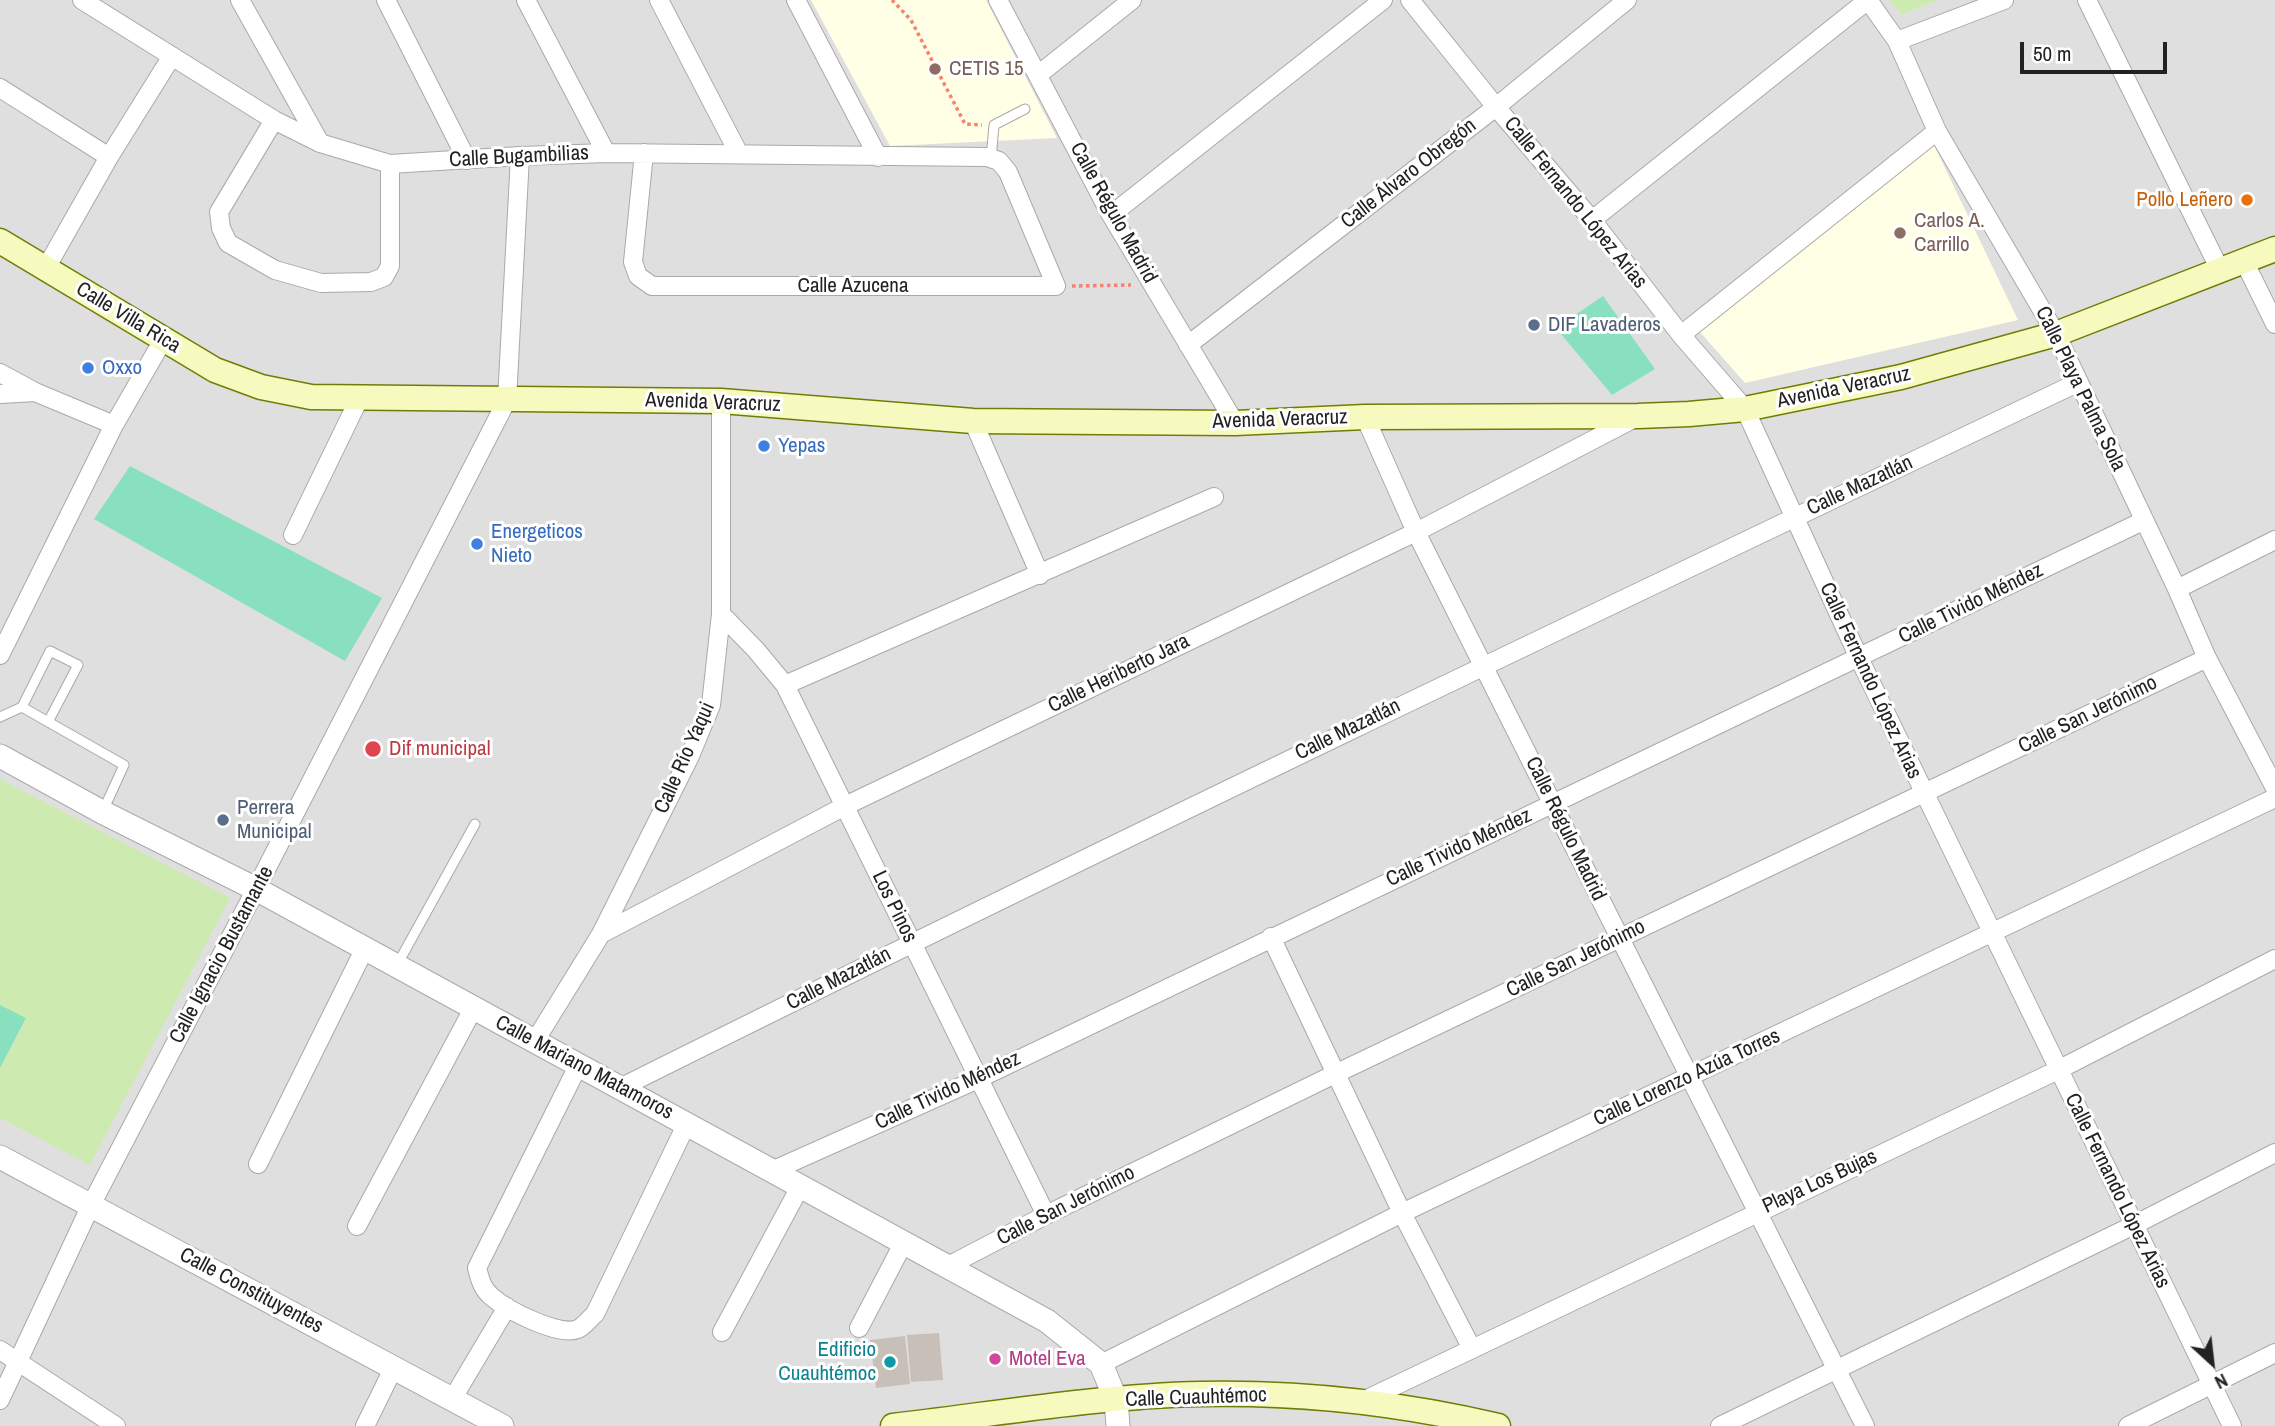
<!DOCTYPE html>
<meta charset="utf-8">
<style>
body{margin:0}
#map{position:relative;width:2275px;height:1426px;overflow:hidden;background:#f2efe9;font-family:"Archivo Narrow",sans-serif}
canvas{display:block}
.north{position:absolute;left:2177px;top:1328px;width:70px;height:70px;-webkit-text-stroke:5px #fff;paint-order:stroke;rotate:153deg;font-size:19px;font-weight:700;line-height:28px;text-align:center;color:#222}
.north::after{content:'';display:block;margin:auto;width:24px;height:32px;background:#222;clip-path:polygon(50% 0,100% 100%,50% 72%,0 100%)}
.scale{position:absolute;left:2020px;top:42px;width:147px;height:32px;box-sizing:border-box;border:4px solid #222;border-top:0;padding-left:9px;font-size:21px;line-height:24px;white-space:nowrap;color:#222;-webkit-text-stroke:5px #fff;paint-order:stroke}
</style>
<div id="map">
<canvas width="2275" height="1426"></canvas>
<div class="north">N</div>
<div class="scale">50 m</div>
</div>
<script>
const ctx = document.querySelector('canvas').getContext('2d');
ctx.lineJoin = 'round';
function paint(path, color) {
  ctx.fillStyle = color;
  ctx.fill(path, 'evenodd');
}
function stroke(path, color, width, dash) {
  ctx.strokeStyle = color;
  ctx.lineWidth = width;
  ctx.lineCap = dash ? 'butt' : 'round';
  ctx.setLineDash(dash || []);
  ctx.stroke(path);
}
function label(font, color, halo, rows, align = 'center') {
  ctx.font = font + ' "Archivo Narrow",sans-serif';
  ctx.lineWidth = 6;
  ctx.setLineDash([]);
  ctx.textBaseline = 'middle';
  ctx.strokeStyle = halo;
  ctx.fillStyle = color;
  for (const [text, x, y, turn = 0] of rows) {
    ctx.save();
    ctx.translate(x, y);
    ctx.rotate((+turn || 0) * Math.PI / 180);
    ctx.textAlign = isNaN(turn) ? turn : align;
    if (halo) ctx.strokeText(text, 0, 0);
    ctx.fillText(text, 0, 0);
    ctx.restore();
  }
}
const residential = new Path2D(`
 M0,0H1889L1901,15L1939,0H2275V1426H0Z`);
const education = new Path2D(`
 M811,0H986L1057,138L890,146Z
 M1934,145L2018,320L1745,383L1699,331Z`);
const grass = new Path2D(`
 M1889,0H1939L1901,15Z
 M0,779L230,898L90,1165L0,1118V1068L26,1019L0,1005Z`);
const pitch = new Path2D(`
 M1603,296L1655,369L1612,395L1556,328Z
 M130,466L382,598L345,661L94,519Z
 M0,1005L26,1018L0,1068Z`);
const building = new Path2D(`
 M939,1333L943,1380L911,1382L907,1335Z
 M905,1336L910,1384L876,1388L870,1340Z`);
const path = new Path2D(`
 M892,0L911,20L965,124L982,125
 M1072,286L1131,285`);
const service = new Path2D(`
 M991,159L994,125L1025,109
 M22,707L50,651L78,665L48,722
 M0,717L22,707L124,765L103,811
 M397,965L475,824`);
const minor = new Path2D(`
 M82,0L274,120L320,143L390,164L520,156L606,153L987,157L999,161L1008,172L1056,286H652L638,276L633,262L644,153
 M240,0L320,143
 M386,0L467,160
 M526,0L606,153
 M659,0L739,154
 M796,0L878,157
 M998,0L1111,215L1235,423
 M1410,0L1496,107L1592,220L1681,335L1745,409L1859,658L2232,1426
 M1868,0L1897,41L1937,131L2056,334L2177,589L2207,658L2275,788
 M2087,0L2220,270
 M1897,41L2004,0
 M1038,75L1132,0
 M0,88L109,157
 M274,120L219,212L221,228L228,243L275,270L321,283L371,282L384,277L390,266V164
 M1111,215L1383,0
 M1592,220L1868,0
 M2244,261L2275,324
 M46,268L109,157L172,56
 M1681,335L1937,131
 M1188,345L1496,107L1627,0
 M0,373L35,392L114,425
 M0,394L35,392
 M1365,417L1416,532L1865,1426
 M973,421L1040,575
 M293,535L359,399
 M2177,589L2275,540
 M721,614L756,650L785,685L1046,1215
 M0,655L114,425L163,340
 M785,685L1214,497
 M601,934L845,806L1416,532L1635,418
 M1271,937L1402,1213L1472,1349
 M535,1041L601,934L690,756L711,705L721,614V401
 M579,1064L477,1268C480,1279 482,1289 492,1297C507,1310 559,1337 578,1329C584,1326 590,1318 595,1314L687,1123
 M622,1087C1105,846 1592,614 2079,382
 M258,1164L364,950
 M774,1170L978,1079L2143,521
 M357,1226L473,1009
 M948,1266L1046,1215L1335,1074L2207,658
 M859,1328L904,1242
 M722,1332L801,1185
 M0,1350L116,1426
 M1101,1364L1402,1213L2275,798
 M453,1398L507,1307
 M0,1400L91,1205L256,889L507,400L520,156
 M1363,1401L2058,1070L2275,959
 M365,1426L394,1367
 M1720,1426L2134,1225L2275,1153
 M2128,1426L2275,1353`);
const tertiary = new Path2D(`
 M0,756L102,812L256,889L1047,1321L1101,1364L1116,1400L1118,1426
 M0,1157L502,1426`);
const secondary = new Path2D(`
 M0,241L215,370L261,387L311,397L721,401L973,421L1235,423L1365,417L1638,416L1689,414L1745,409L1901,377L2056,334L2275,249
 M893,1426C995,1414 1099,1396 1201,1394C1302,1392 1400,1403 1498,1426`);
const markers = [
 [935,69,7,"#8d6e63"],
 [2247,200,7,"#e8710a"],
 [1900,233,7,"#8d6e63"],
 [1534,325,7,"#5c6f8a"],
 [88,368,7,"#3f7fe0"],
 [764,446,7,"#3f7fe0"],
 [477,544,7,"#3f7fe0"],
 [373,749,9,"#e0444e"],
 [223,820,7,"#5c6f8a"],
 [995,1359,7,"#d1479c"],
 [890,1362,7,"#0f9aa8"]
];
const educationNames = [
 ["CETIS 15",949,69],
 ["Carlos A.",1914,221],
 ["Carrillo",1914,245]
];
const streetNames = [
 ["Calle Bugambilias",519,157,-3],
 ["Calle Álvaro Obregón",1409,174,-38],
 ["Calle Fernando López Arias",1575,203,51],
 ["Calle Régulo Madrid",1113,213,61],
 ["Calle Azucena",853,286],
 ["Calle Villa Rica",128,318,31],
 ["Avenida Veracruz",1844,388,-12],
 ["Calle Playa Palma Sola",2080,389,64],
 ["Avenida Veracruz",713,403,2],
 ["Avenida Veracruz",1280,420,-2],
 ["Calle Mazatlán",1860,486,-25],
 ["Calle Tivido Méndez",1971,604,-26],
 ["Calle Heriberto Jara",1119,674,-26],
 ["Calle Fernando López Arias",1870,681,65],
 ["Calle San Jerónimo",2088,715,-26],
 ["Calle Mazatlán",1348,730,-26],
 ["Calle Río Yaqui",685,758,-66],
 ["Calle Régulo Madrid",1565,829,64],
 ["Calle Tivido Méndez",1459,848,-25],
 ["Los Pinos",894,907,64],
 ["Calle Ignacio Bustamante",222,955,-62],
 ["Calle San Jerónimo",1576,959,-26],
 ["Calle Mazatlán",839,979,-27],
 ["Calle Mariano Matamoros",584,1068,28],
 ["Calle Lorenzo Azúa Torres",1687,1078,-25],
 ["Calle Tivido Méndez",948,1091,-25],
 ["Playa Los Bujas",1820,1182,-25],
 ["Calle Fernando López Arias",2117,1191,64],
 ["Calle San Jerónimo",1066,1206,-27],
 ["Calle Constituyentes",251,1291,28],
 ["Calle Cuauhtémoc",1196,1398,-2]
];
const foodNames = [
 ["Pollo Leñero",2233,200]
];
const serviceNames = [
 ["DIF Lavaderos",1548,325],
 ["Perrera",237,808],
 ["Municipal",237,832]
];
const shopNames = [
 ["Oxxo",102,368],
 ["Yepas",778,446],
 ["Energeticos",491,532],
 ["Nieto",491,556]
];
const healthNames = [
 ["Dif municipal",389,749]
];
const cultureNames = [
 ["Edificio",876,1350],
 ["Cuauhtémoc",876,1374]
];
const hotelNames = [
 ["Motel Eva",1009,1359]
];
paint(residential, '#e0dfdf');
paint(education, '#ffffe5');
paint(grass, '#cdebb0');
paint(pitch, '#88e0be');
paint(building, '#c7bfb8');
stroke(service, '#a9a9a9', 11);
stroke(minor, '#a9a9a9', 20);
stroke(tertiary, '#a9a9a9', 25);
stroke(secondary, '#707d05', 27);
stroke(path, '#fa8072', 3.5, [3.5, 3.5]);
stroke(service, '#fff', 9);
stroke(minor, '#fff', 18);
stroke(tertiary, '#fff', 23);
stroke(secondary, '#f7fabf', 24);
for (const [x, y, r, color] of markers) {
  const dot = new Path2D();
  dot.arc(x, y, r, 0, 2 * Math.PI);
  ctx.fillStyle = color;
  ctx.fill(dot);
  stroke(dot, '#fff', 2.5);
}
label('21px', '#785e54', '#fff', educationNames, 'left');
label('21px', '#222', '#fff', streetNames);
label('21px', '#c56008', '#fff', foodNames, 'right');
label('21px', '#4e5e75', '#fff', serviceNames, 'left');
label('21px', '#366cbe', '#fff', shopNames, 'left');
label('21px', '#be3a42', '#fff', healthNames, 'left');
label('21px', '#0d838f', '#fff', cultureNames, 'right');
label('21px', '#b23c85', '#fff', hotelNames, 'left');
</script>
